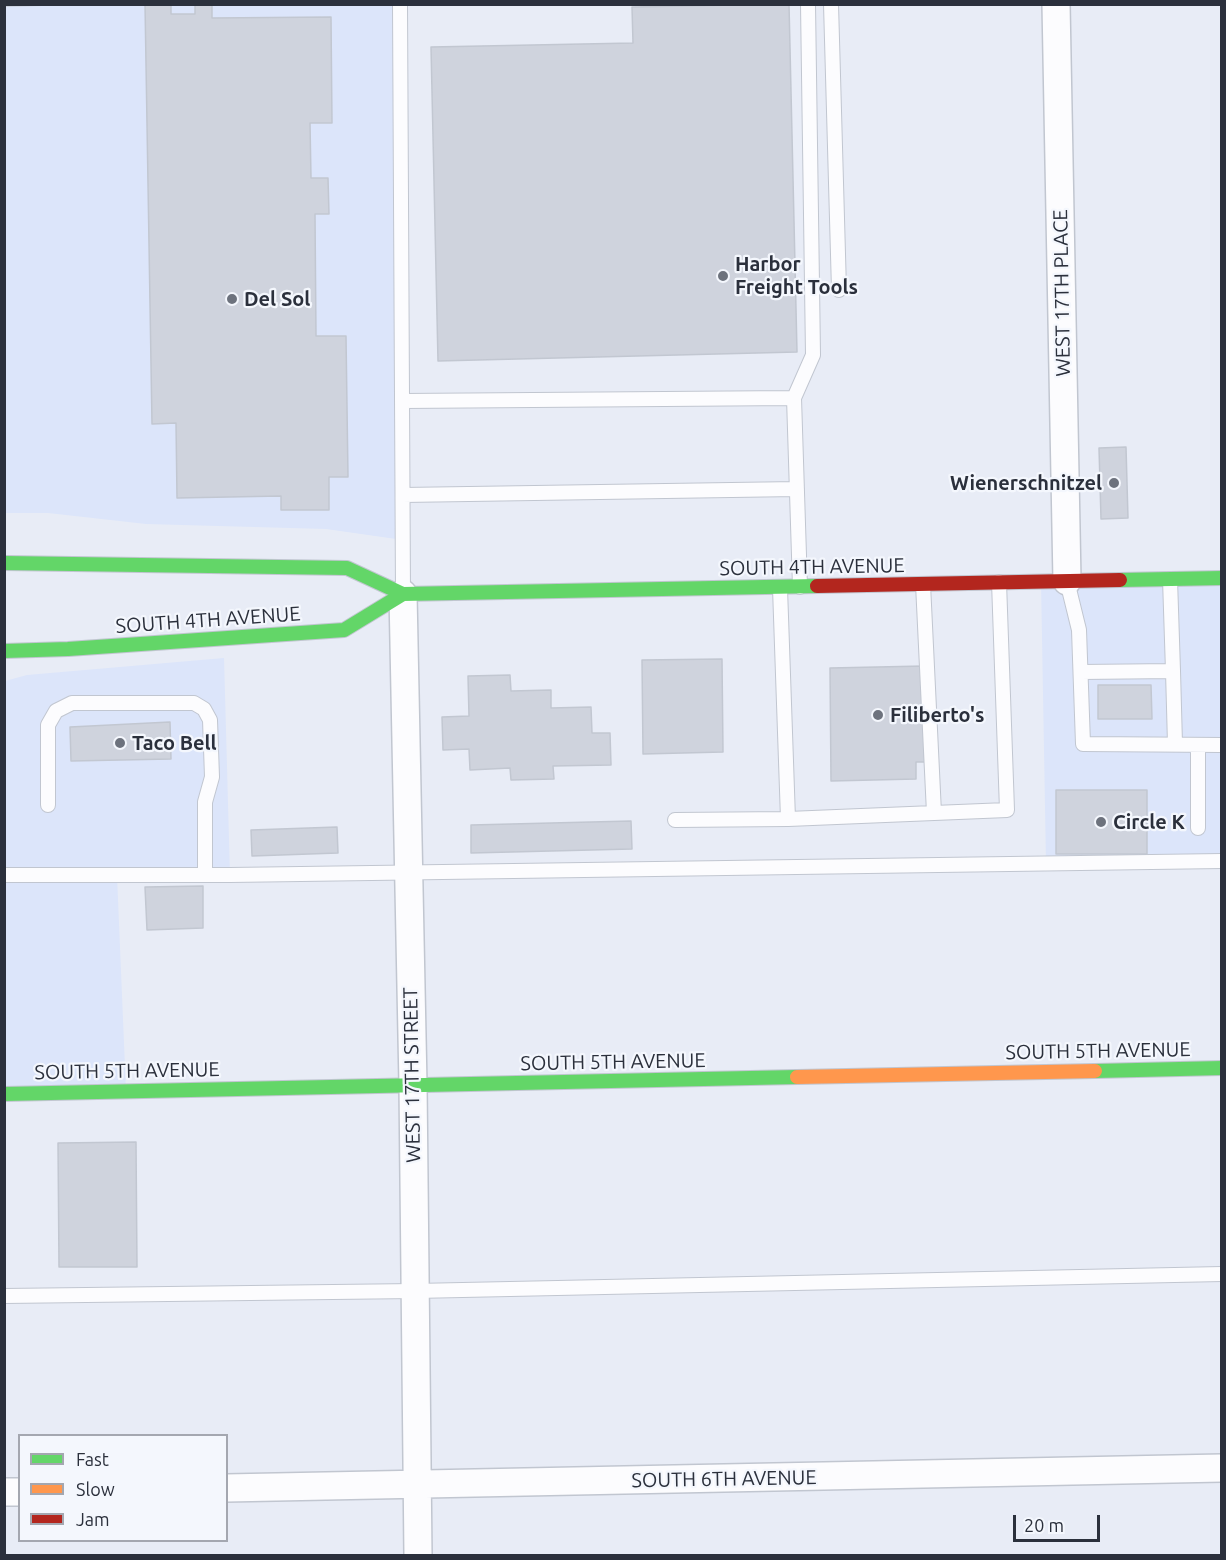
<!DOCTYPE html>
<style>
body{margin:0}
#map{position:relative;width:1226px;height:1560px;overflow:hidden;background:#e8ecf6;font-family:Ubuntu,sans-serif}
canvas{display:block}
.frame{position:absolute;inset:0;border:6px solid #2b303c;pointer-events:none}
.legend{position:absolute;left:18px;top:1434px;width:210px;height:108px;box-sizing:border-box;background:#f4f7fd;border:2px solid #a4a7b0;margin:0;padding:8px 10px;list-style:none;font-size:18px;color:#2b303c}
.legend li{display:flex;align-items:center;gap:12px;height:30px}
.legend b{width:30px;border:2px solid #a4a7b0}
.scale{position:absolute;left:1013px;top:1515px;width:87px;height:27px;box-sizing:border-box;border:3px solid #2b303c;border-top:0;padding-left:8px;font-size:18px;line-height:21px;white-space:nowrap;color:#2b303c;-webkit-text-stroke:4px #f4f7fd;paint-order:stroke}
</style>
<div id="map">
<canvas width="1226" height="1560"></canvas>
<div class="frame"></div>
<ul class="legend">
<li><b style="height:8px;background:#63d668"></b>Fast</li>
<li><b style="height:8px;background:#ff974d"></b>Slow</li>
<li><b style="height:8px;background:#b3261e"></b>Jam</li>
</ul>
<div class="scale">20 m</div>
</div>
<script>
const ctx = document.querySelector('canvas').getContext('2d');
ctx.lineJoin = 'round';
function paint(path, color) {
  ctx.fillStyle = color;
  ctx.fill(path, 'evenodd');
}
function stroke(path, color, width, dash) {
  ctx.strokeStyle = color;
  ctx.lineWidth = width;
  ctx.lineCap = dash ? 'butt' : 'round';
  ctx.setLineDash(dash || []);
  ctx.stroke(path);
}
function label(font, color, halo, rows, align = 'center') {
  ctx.font = font + ' Ubuntu,sans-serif';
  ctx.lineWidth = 4.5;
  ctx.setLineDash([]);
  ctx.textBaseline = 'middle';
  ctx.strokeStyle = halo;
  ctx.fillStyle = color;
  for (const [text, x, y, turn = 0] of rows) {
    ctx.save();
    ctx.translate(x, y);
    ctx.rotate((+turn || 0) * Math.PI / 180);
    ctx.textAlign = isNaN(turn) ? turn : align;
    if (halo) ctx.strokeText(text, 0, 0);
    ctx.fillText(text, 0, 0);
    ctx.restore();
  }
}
const built = new Path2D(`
 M5,5H395L403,540L326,529L146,524L48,513H5Z
 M1221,578V861L1046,863L1041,581Z
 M224,658L230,875H117L126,1091L5,1092V681L27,675Z`);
const building = new Path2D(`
 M4,4H106L4,6Z
 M145,4H171V14H195V4H212V18L331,17L332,123H310L311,178H328L329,214H315L316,336H346L348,477H329V510H281V496L177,498L176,423L152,424Z
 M789,4L797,352L438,361L431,47L633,43L632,7Z
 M1126,447L1128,518L1101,519L1099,448Z
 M722,659L723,752L643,754L642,660Z
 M924,666L926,762H916V779L831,781L830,668Z
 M510,675L511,691L551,690V708L591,707L592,733H610L611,765L553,766L554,779L511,780L510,768L470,770L469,749L443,750L442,717L469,716L468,676Z
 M1098,685H1151L1152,719H1098Z
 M170,722L171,759L71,761L70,727Z
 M1056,790H1147V854H1056Z
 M631,821L632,849L471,853V825Z
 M337,827L338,853L252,856L251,830Z
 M203,886V928L147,930L145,887Z
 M136,1142L137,1267H59L58,1143Z`);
const lane = new Path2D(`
 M400,4L403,593
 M831,4L839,290
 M794,398L813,355L808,4
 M403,401L794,398L800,587
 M403,495L797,489
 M1067,581L1079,630L1083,744L1222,745
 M923,584L934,813
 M780,588L788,819L1007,810L999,582
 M1173,671L1175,744
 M1081,672L1173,671L1170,579
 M48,805V725L56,711L72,703H194L204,709L210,720L212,777L205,802V875
 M675,820L788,819
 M1198,828V745
 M4,875H230L1222,861
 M4,1296L415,1291L1222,1274`);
const street = new Path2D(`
 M1056,4L1067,581
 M403,594L413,1085L418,1556
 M226,1488L1222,1468
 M4,1492H20`);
const fast = new Path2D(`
 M4,563L347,568L403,594L817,586
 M1120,580L1222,578
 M4,651L68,649L344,630L403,594
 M1095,1071L1222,1068
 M4,1094L797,1077`);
const slow = new Path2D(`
 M797,1077L1095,1071`);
const jam = new Path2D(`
 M817,586L1120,580`);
const markers = [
 [723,276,6,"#6d727d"],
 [232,299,6,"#6d727d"],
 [1114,483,6,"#6d727d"],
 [878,715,6,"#6d727d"],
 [120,743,6,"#6d727d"],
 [1101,822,6,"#6d727d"]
];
const poiNames = [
 ["Harbor",735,264],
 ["Freight Tools",735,287],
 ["Del Sol",244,299],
 ["Wienerschnitzel",1102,483,"right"],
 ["Filiberto's",890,715],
 ["Taco Bell",132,743],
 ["Circle K",1113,822]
];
const streetNames = [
 ["WEST 17TH PLACE",1062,293,-91],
 ["SOUTH 4TH AVENUE",812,567,-1],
 ["SOUTH 4TH AVENUE",208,620,-4],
 ["SOUTH 5TH AVENUE",1098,1051,-1],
 ["SOUTH 5TH AVENUE",613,1062,-1],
 ["SOUTH 5TH AVENUE",127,1071,-1],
 ["WEST 17TH STREET",412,1075,-91],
 ["SOUTH 6TH AVENUE",724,1479,-1]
];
paint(built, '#dce5fa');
paint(building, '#cfd3dd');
stroke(building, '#c2c7d1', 1.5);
stroke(lane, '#c1c6d0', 16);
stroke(street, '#c1c6d0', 30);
stroke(fast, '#c1c6d0', 16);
stroke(slow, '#c1c6d0', 16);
stroke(jam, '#c1c6d0', 16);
stroke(lane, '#fcfcfe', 14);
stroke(street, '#fcfcfe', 27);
stroke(fast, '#63d668', 14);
stroke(slow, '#ff974d', 14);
stroke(jam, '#b3261e', 14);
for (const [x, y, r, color] of markers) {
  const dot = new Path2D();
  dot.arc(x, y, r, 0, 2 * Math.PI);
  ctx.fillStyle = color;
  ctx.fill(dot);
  stroke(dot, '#f4f7fd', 2);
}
label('bold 20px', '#2b303c', '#f4f7fd', poiNames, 'left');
label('20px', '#2b303c', '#f4f7fd', streetNames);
</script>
